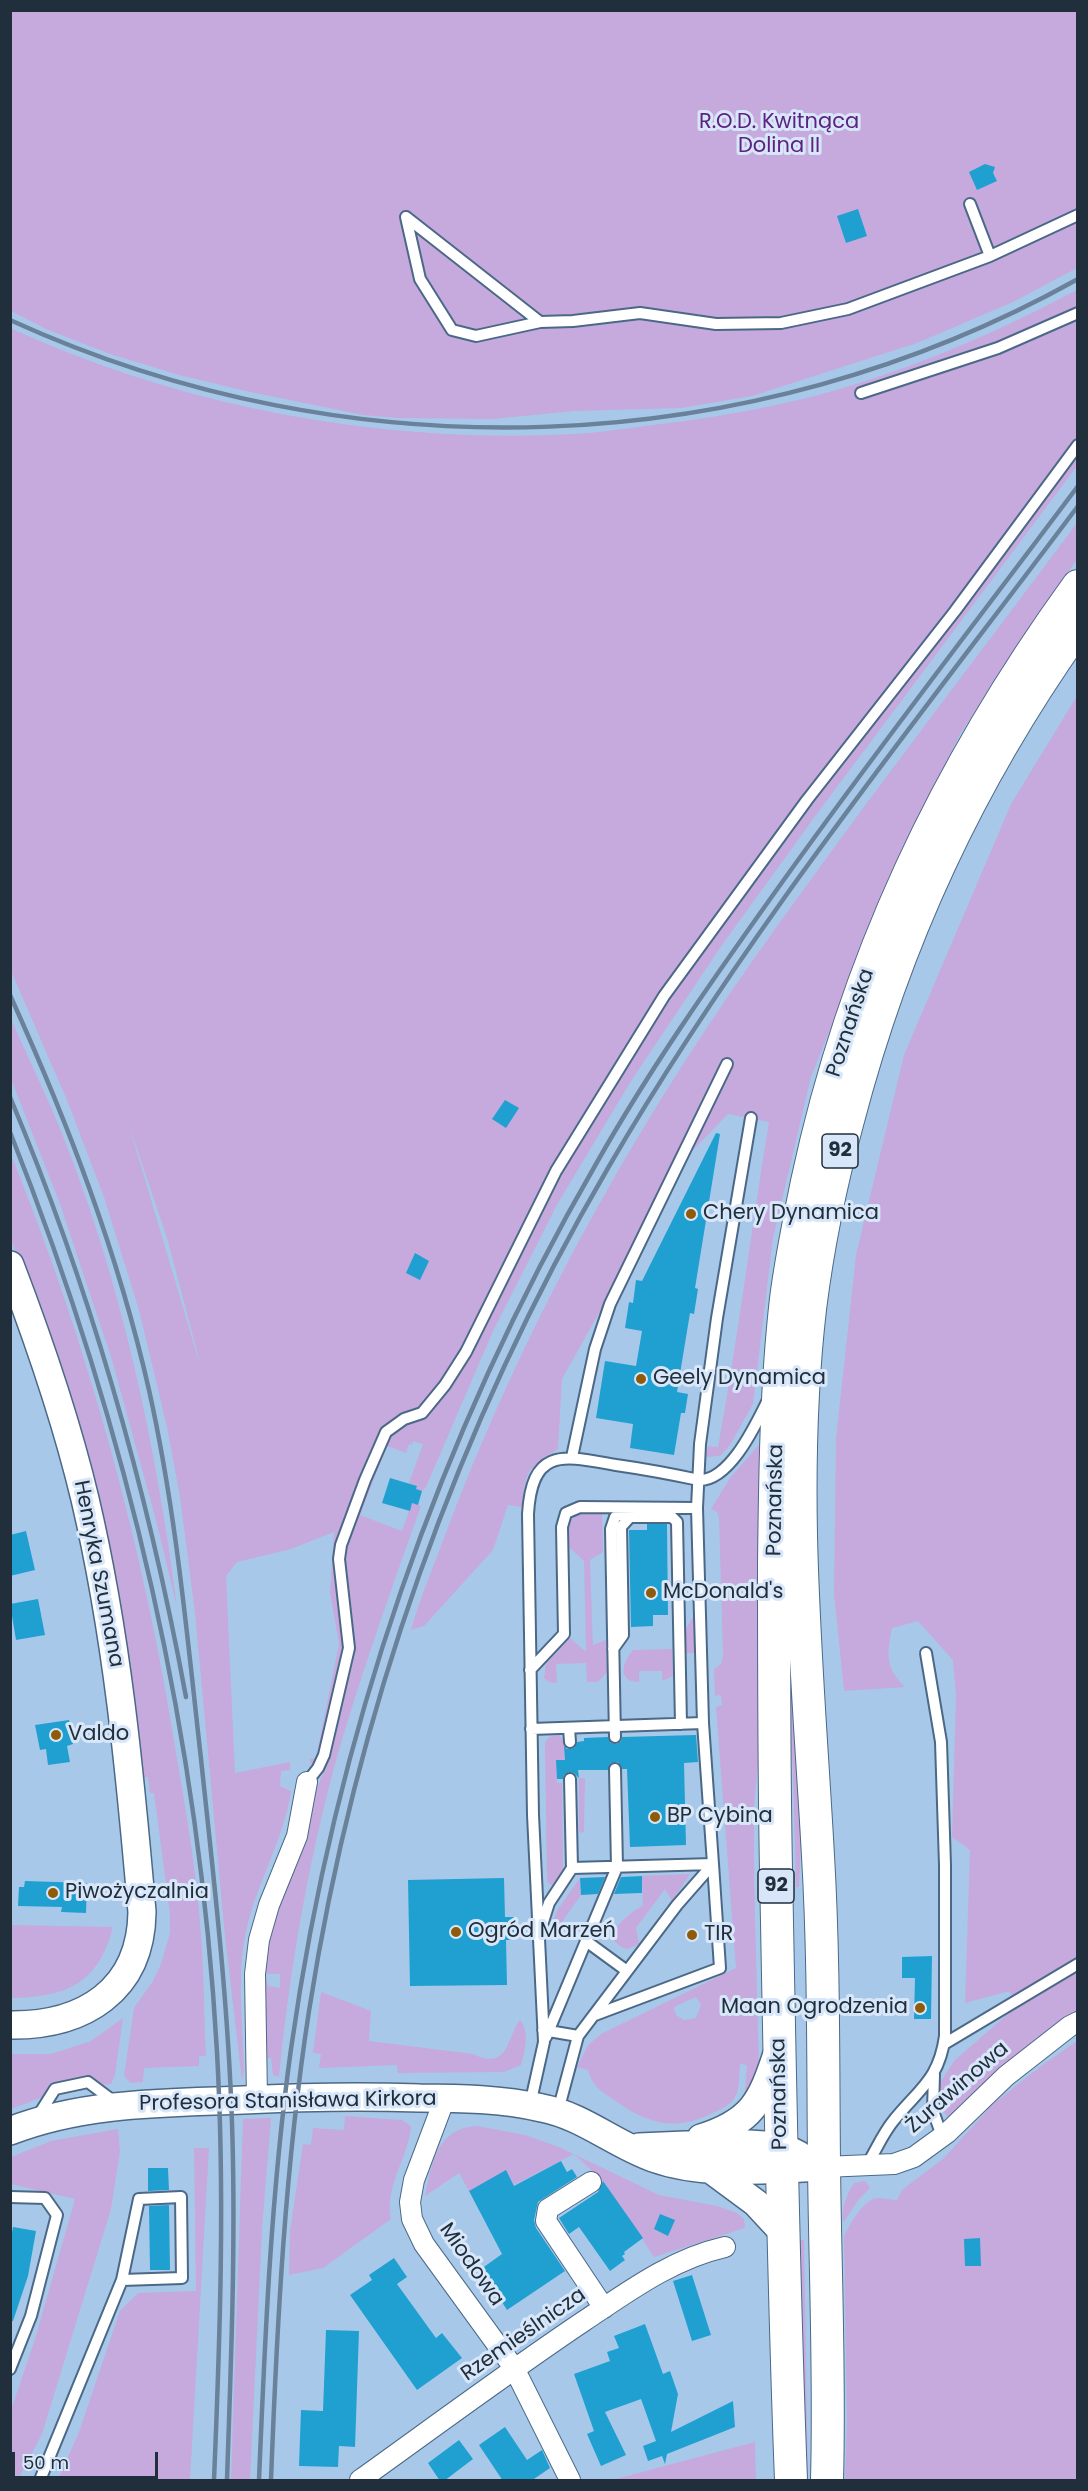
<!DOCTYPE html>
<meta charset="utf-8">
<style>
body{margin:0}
#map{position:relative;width:1088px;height:2491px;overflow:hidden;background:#a8c8ea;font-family:Poppins,sans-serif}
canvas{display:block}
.frame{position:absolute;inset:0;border:12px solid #212e3b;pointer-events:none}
.scale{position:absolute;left:12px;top:2452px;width:146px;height:27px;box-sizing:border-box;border:3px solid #212e3b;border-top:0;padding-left:8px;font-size:18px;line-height:21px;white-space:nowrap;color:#212e3b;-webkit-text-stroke:4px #d7e7f9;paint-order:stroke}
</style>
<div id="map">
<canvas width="1088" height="2491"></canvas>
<div class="frame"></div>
<div class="scale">50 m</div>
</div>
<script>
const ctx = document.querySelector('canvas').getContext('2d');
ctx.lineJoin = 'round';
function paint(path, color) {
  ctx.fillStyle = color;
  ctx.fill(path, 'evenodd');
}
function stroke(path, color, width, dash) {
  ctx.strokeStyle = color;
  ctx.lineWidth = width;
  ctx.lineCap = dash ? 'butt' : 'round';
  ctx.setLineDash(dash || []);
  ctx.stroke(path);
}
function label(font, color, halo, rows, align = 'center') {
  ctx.font = font + ' Poppins,sans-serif';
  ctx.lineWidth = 6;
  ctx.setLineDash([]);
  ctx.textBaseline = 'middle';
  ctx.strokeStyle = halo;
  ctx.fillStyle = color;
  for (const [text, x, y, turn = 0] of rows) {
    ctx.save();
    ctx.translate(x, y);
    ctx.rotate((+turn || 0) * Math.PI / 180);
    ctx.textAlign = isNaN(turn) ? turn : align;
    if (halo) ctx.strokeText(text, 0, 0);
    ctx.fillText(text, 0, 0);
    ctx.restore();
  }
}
const green = new Path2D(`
 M10,11H1077V268L1013,302L917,343L752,396L681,408L575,411L492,419L398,418L363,415L246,391L179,375L110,354L46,329L11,311Z
 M1077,290V466L816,815L722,945L631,1081L558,1203L493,1331L426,1487L422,1491L416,1489L417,1486L409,1483L423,1444L413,1441L412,1445L409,1444L406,1453L387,1446L360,1515L402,1531L412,1503L421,1506C393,1584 365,1663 341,1743C310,1851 290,1965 279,2077L273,2075L271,2058H265L263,1955L314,1795L329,1759L319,1757L313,1768L309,1759L316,1758L339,1644L330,1592L334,1532L291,1549L237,1562L226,1576L235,1773L290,1762V1770L281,1771L280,1786L291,1791C284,1839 258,1880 247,1927C236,1973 243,2023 244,2070L242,2081L225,1936L195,1613L180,1497L167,1427L139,1310L104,1197L67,1100L11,971L10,328C186,408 380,444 574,434C598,433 622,429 645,426C715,418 785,406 853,385C931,361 1005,328 1077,290ZM128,1122L167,1238L199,1359L198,1358ZM265,1974H280V1988L268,1986Z
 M1077,523V559L960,734L895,867L811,1077L773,1238L753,1404L730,1445L720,1456L705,1457L708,1446L718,1447C738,1339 751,1230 769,1122L728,1114L666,1178L614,1286L562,1379L558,1449C526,1470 526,1469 522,1507L508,1505L493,1550L424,1626L411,1630C420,1598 433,1568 444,1538C520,1334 626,1141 751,963C856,814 968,669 1077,523Z
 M1077,696V2017L1035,2039L952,2121L937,2105L938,2086L954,2061L1017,2006L1009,1991L965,2003L970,1850L952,1837L956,1696L953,1660L918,1621L892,1628C887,1654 885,1668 905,1687L844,1691L834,1593L836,1439L856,1255L904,1055L1011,804Z
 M11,1019C28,1058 47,1096 63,1136C123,1287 156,1446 177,1607L156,1520L112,1360L60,1204L11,1079Z
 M10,1152C89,1347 145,1552 177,1759C187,1817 197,1876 201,1935C204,1975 204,2015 206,2056H199V2066L144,2068L143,2082L131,2083L124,2076L134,2008L153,1981L161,1964L170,1933V1914L154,1793H150L148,1777L138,1778L53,1358L11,1239Z
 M762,1441L759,1754L754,1804V1875L759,2071L744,2105L747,2065L740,2064C739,2074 740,2088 735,2097C731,2105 721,2109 713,2113C674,2132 648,2124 614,2100C601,2091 592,2086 588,2070L577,2067L588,2045L601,2034L736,1968L716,1707L722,1705L721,1695L715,1696L714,1669L721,1664L723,1655L719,1517L717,1512L711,1509L730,1478ZM696,1997L701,2005L696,2018L684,2020L676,2015L674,2008L676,2006Z
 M583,1513H602L603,1552L590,1560L593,1645L606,1640L607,1672L598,1682H587L586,1663L556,1664L557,1683L549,1682L544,1678L546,1664L570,1638L586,1652L584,1561L568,1546C568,1532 566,1517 583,1513Z
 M787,1555L803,1799L799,1887H796L793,1770L788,1714Z
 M695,1613L696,1653H684L683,1634Z
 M672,1649L673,1676L662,1681V1671H639V1682C616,1682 623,1661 633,1650Z
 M559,1735L564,1742L565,1760L557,1761V1783H562L563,1870L554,1885H550L547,1881L545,1743L549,1737Z
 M579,1778H585L584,1828V1832L581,1833L579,1831Z
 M690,1874L672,1901L665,1889L636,1928L639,1944L628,1949L621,1947L612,1939C615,1923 630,1914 643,1905L642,1876Z
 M580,1878L581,1895L554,1933L551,1926L558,1909Z
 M11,1925L113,1927C98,1984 67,1997 11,1998Z
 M321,1992L371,2011L369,2041L473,2054C510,2072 507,2035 520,2020C530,2032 525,2051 521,2065L504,2072L398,2073L397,2065L319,2068L321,2054L313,2053Z
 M123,2018L115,2075L111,2084L100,2085L90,2076L52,2087L43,2097L11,2109L10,2054H51L91,2041Z
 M1077,2041V2480H845L847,2425L844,2236C850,2224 862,2201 877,2198C883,2198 891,2200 897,2200L902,2190L944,2158L992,2105L1041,2066Z
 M345,2116L402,2120L411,2126C409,2157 384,2186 391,2219L323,2268L289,2275L290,2231L303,2144L311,2145L313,2128L344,2130Z
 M271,2118L262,2229L250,2480H231L243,2119Z
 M477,2126L525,2135L559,2147L659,2195L717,2206L737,2213L744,2219L745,2228L654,2257L603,2181L574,2154L514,2185L506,2171L469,2191L459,2173L425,2196C432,2164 436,2128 477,2126Z
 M118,2129L120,2151L111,2209L42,2434L18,2480H11V2410L35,2339L75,2199L11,2184V2157L51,2141Z
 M194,2148H209L190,2480H58L79,2432L120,2311L138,2293L196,2291Z
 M865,2181L870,2188L859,2199L843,2223C841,2208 846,2196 854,2183Z
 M793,2240H804L808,2480H803Z
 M755,2442L756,2480H612Z`);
const building = new Path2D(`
 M985,164L995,167L993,173L997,181L977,190L969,172Z
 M858,209L867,236L846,243L837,216Z
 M505,1100L519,1108L506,1128L492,1119Z
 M716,1133L720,1134L695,1288L698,1289L694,1314L690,1313L677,1392L688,1394L685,1413H681L674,1455L630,1448L633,1424L596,1418L605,1361L636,1366L642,1331L625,1328L629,1302L633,1303L636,1280L642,1281Z
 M415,1253L429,1261L420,1280L406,1273Z
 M390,1478L417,1486L416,1489L422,1491L418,1505L412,1503L410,1511L382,1503Z
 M647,1524H667L668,1615H653V1626L631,1627L629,1530H647Z
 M26,1531L35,1570L10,1576V1535Z
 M38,1599L45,1635L16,1640L10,1604Z
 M69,1720L73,1744L67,1746L70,1762L48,1765L46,1749L40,1750L35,1725Z
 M696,1735L698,1762L684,1763L686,1845L630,1847L627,1769H622L618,1762L611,1763L608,1770H578L579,1778L574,1773L569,1772L564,1775L563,1779H557L556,1760H565L564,1746L567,1749L574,1748L577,1742L584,1741V1738L608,1737L611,1743L616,1744L621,1741L622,1737Z
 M642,1876V1893L614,1894L621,1877Z
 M605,1877L598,1894L581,1895L580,1878Z
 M504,1878L505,1917H514V1940H506L507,1985L410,1986L408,1880Z
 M25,1881L87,1883L86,1913L61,1912L62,1907L18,1906L19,1887H24Z
 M932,1956L931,2019H914L915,1978H902V1957Z
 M561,2161L567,2172L572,2169L577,2177L538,2202L534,2220L536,2228L565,2271L507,2310L481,2269L502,2254L469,2191L506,2170L514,2186Z
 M148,2168H168L169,2190L148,2191Z
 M603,2181L643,2238L624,2252L625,2254L622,2256L625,2260L610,2271L579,2227L569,2234L559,2218L598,2192Z
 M169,2205L170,2270H150L149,2206Z
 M660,2214L675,2220L668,2236L654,2229Z
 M13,2227L36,2231L28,2276L13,2321H10V2243Z
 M980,2238L981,2266H965L964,2239Z
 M394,2258L407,2277L397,2284L436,2338L442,2333L462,2358L417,2390L350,2295L372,2280L369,2275Z
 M692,2275L711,2335L692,2341L673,2281Z
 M645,2324L663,2374L670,2371L678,2394L671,2432L733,2401L735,2427L667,2454L665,2464L662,2456L648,2461L643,2446L656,2441L641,2399L605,2412L626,2455L601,2466L587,2434L594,2431L574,2374L610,2361L607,2352L619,2348L614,2336Z
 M326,2330L359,2331L355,2447L339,2446L338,2467L299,2466L301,2410L323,2411Z
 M505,2427L527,2460L542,2450L550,2468L531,2481H503L479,2445Z
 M459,2440L473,2459L444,2481H440L428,2463Z`);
const lane = new Path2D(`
 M970,204L990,256
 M406,217L540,322L573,321L640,313L716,324L781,323L848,309L990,256L1078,215
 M406,217L420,279L452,330L476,336L540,322
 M861,393L998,348L1078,313
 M572,1457L595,1349L610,1304L727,1064
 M613,1649L623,1635L621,1527L630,1517H672L677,1522L681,1724
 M530,1670L564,1634L562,1527L566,1513L580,1507L697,1508
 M569,1728L570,1742
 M531,1729L703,1723
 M615,1737L611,1529L615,1517L631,1510
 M570,1779L572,1868
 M307,1782L318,1768L324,1755L349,1648L339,1559L341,1545L365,1480L386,1432L404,1419L422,1413L445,1385L466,1352L556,1171L664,996L807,800L955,611L1078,445
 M542,1925L549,1903L572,1868L713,1864L720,1968L595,2015
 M586,1941L627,1971
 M543,2030L578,2036
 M546,2037L617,1867L615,1769
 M944,2044L1078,1964
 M934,2074L933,2111L942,2136
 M530,2105L544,2042L533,1815L528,1514C532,1446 564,1456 616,1465C644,1469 671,1474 699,1480C730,1481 756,1424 768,1400
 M558,2111L578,2036L677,1905L713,1864L703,1723L697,1508L700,1444L717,1318L751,1118
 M38,2116L55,2089L88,2082L116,2103
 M867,2165C876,2150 883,2133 894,2120C919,2089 939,2080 945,2036V1865L941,1742L926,1653
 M10,2197L45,2198L57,2215L31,2316L10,2369
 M40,2480L122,2280L139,2199L181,2197L182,2278L122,2280`);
const street = new Path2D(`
 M445,2098L414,2180L410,2202L412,2219L424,2244L514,2368L570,2480
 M257,2099L255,1974L259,1940L269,1905L297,1836L307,1782
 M824,2167L894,2164L914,2157L947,2133L1006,2076L1070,2026L1078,2022
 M591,2182L548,2209L546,2221L604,2308
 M360,2480C434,2427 508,2372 584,2321C629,2291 672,2259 725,2247`);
const secondary = new Path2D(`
 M10,1265C39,1341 66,1419 85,1499C117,1635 130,1773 142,1912C141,1991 83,2026 10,2025
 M10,2131C84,2102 166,2103 243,2100C302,2097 361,2096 420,2098C460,2098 502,2099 542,2108C583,2116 614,2144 653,2158C706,2177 768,2169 824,2167
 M701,2138C752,2122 761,2102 777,2054
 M639,2147L732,2143L781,2146L799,2155
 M710,2169L756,2203L782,2231`);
const primary = new Path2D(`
 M791,2480C783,2277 780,2073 776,1870C774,1768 774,1666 774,1564C775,1476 776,1387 786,1299C791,1259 799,1221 807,1182C854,962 946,768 1078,586
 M827,2480C830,2375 825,2269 824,2163C823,2061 824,1958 818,1856C808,1674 789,1491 810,1309C818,1245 831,1182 848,1120C895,940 970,779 1078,627`);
const rail = new Path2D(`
 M10,320C351,476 750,462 1078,279
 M10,995C68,1123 118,1253 149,1390C176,1511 187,1635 201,1759C214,1880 228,2001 232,2123C236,2242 231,2361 227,2480
 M10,1097C91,1290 148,1492 186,1697
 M10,1132C127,1426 199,1736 217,2052C225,2195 220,2338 214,2480
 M259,2480C265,2337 271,2192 291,2049C335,1737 438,1437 596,1164C649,1070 711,982 773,895C871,757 976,622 1078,486
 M271,2480C277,2324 285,2166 309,2011C355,1715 457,1426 608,1168C744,934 916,722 1078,506`);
const markers = [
 [691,1214,6,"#8f5b0b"],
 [641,1379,6,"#8f5b0b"],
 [651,1593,6,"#8f5b0b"],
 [56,1735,6,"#8f5b0b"],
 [655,1817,6,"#8f5b0b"],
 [53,1893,6,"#8f5b0b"],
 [456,1932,6,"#8f5b0b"],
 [692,1935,6,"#8f5b0b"],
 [920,2008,6,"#8f5b0b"]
];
const shields = [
 [840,1151,36],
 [776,1886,36]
];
const shieldNames = [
 ["92",840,1151],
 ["92",776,1886]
];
const parkNames = [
 ["R.O.D. Kwitnąca",779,123],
 ["Dolina II",779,147]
];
const streetNames = [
 ["Poznańska",851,1023,-72],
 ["Poznańska",776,1500,-89],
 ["Henryka Szumana",98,1574,79],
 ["Żurawinowa",958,2088,-41],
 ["Poznańska",780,2094,-91],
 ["Profesora Stanisława Kirkora",288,2102,-1],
 ["Miodowa",471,2265,55],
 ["Rzemieślnicza",524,2335,-35]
];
const poiNames = [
 ["Chery Dynamica",703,1214],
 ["Geely Dynamica",653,1379],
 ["McDonald's",663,1593],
 ["Valdo",68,1735],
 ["BP Cybina",667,1817],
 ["Piwożyczalnia",65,1893],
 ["Ogród Marzeń",468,1932],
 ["TIR",704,1935],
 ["Maan Ogrodzenia",908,2008,"right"]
];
paint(green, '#c6a9dd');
paint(building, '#1fa0d1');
stroke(lane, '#4b6987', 14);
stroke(street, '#4b6987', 22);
stroke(secondary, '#4b6987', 30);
stroke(primary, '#4b6987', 34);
stroke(lane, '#fff', 10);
stroke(street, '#fff', 20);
stroke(secondary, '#fff', 27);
stroke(primary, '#fff', 32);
stroke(rail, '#6a819a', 4.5);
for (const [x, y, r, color] of markers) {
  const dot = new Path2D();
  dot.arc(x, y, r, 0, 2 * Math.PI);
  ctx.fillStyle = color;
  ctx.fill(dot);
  stroke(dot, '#d7e7f9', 2);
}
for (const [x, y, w] of shields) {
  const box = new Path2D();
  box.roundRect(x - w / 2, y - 17, w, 34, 4.5);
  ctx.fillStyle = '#d7e7f9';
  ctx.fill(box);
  stroke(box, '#212e3b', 1.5);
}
label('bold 20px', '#212e3b', null, shieldNames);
label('21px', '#5e2281', '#d7e7f9', parkNames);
label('21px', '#212e3b', '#d7e7f9', streetNames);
label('21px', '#212e3b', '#d7e7f9', poiNames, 'left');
</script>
